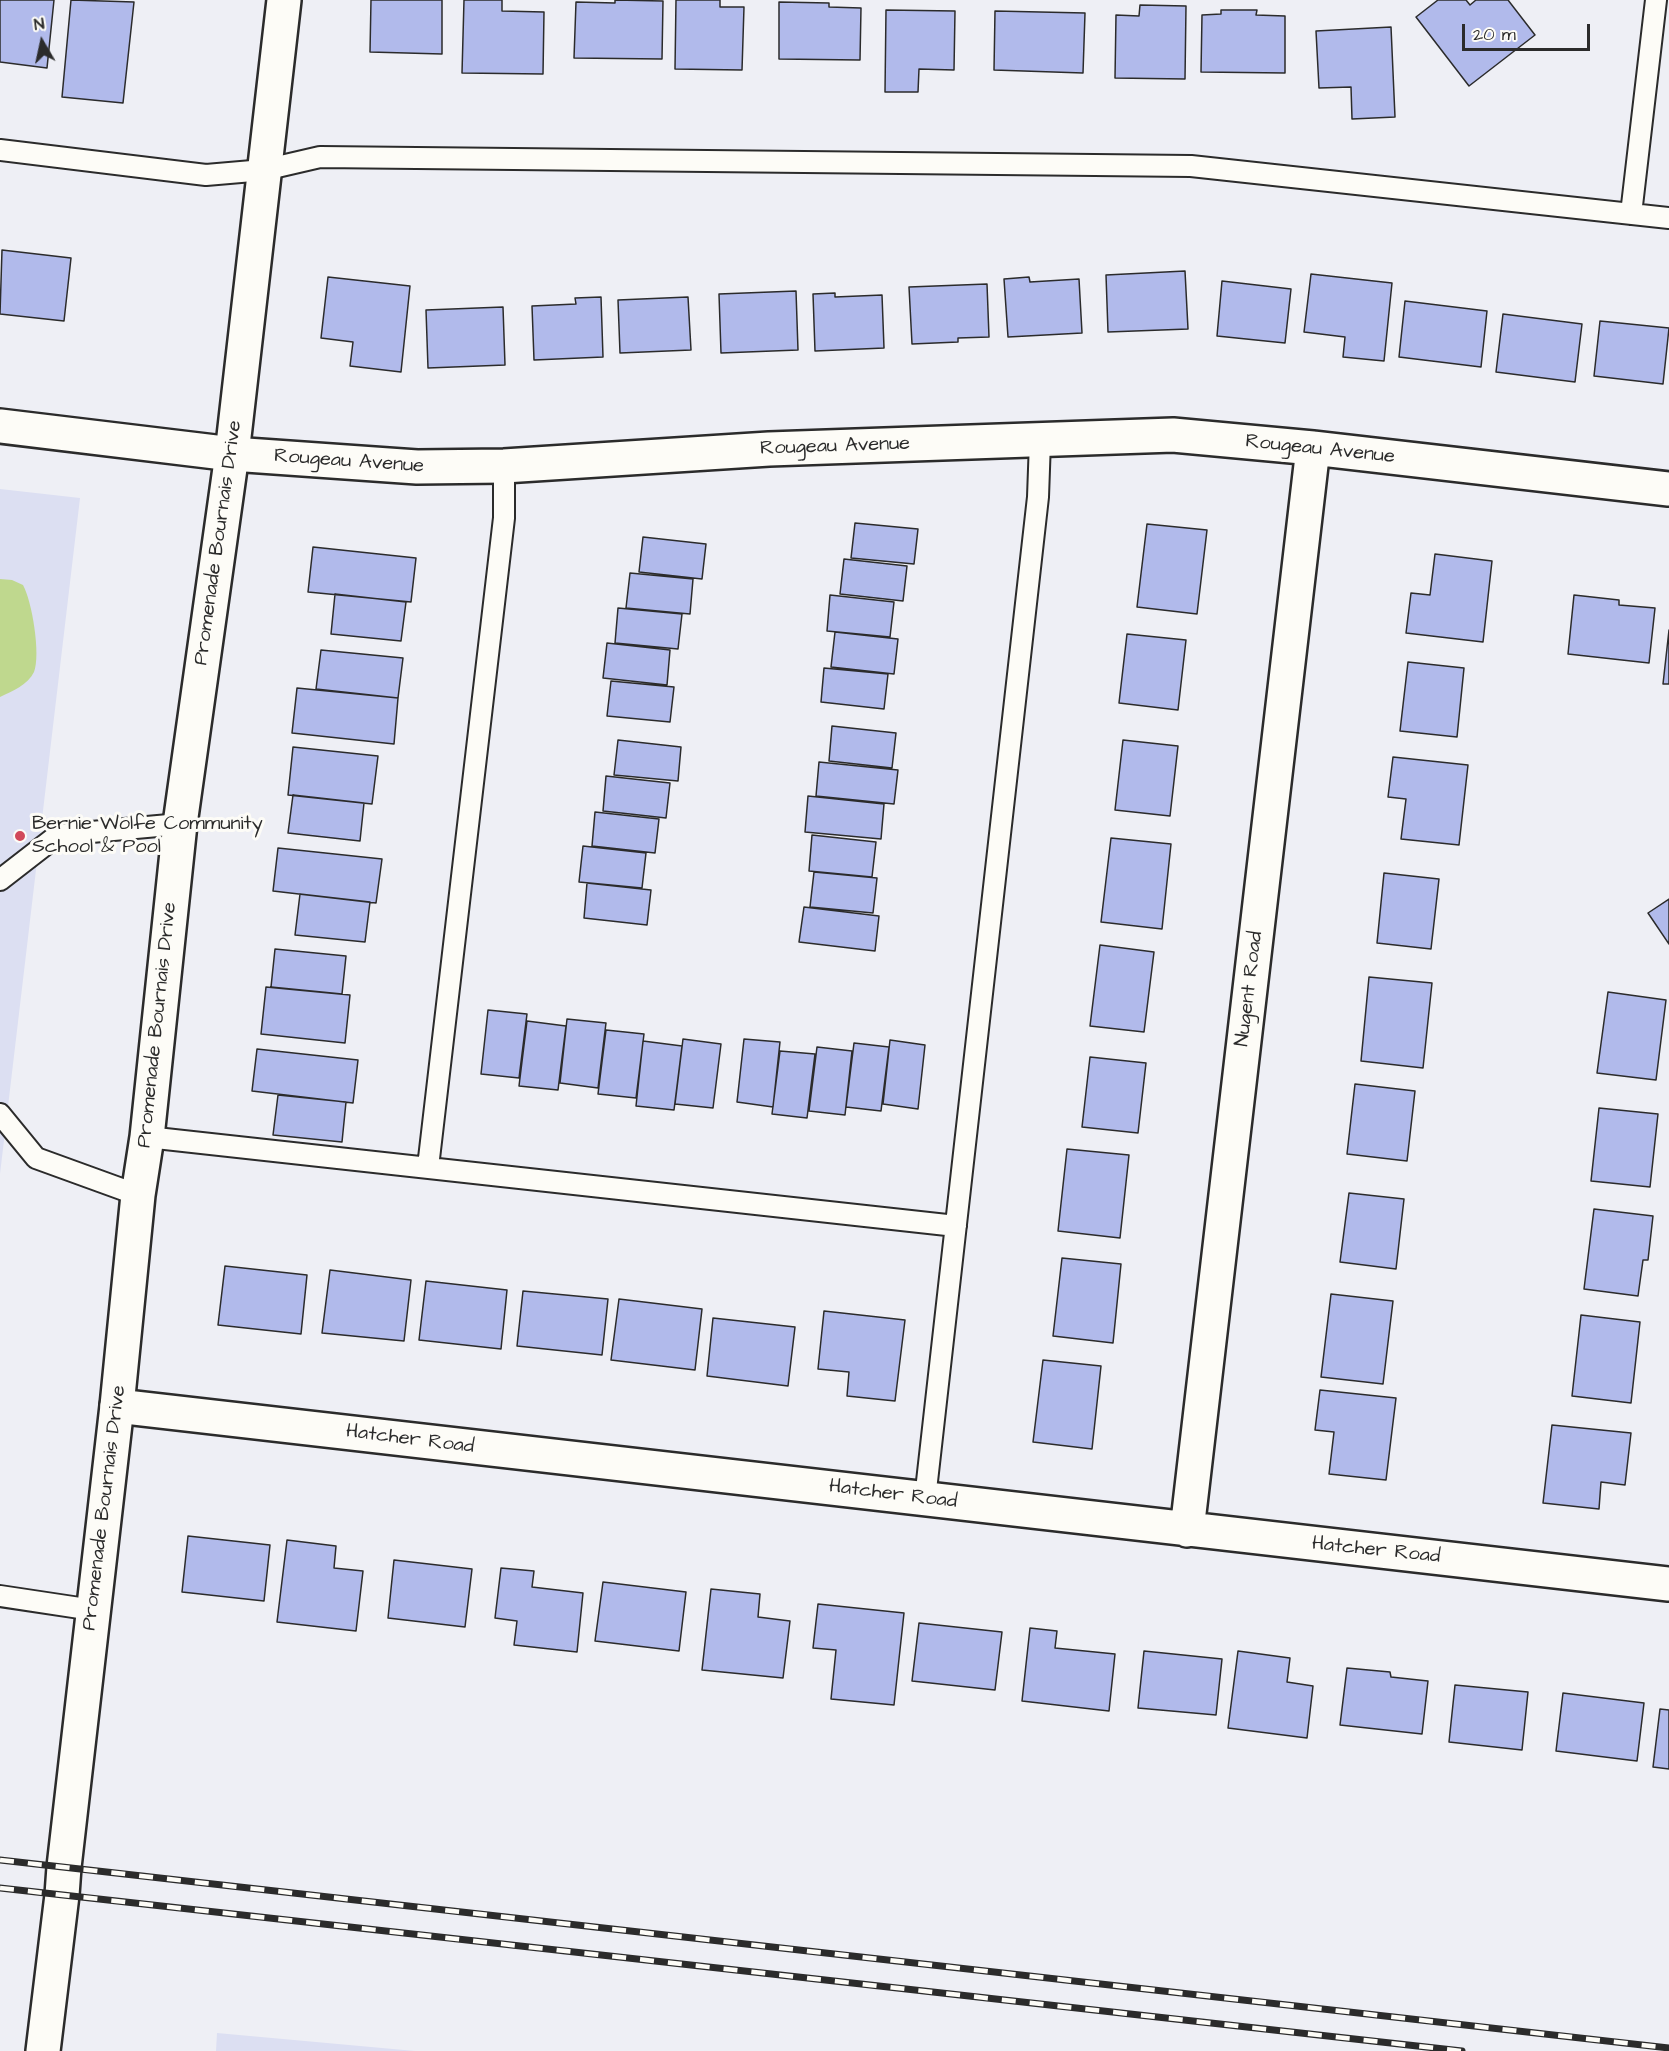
<!DOCTYPE html>
<style>
body{margin:0}
#map{position:relative;width:1669px;height:2051px;overflow:hidden;background:#eeeff5;font-family:"Architects Daughter",sans-serif}
canvas{display:block}
.north{position:absolute;left:12px;top:12px;width:60px;height:60px;-webkit-text-stroke:4px #fdfcf7;paint-order:stroke;rotate:351deg;font-size:16px;font-weight:700;line-height:24px;text-align:center;color:#2b2b2b}
.north::after{content:'';display:block;margin:auto;width:21px;height:27px;background:#2b2b2b;clip-path:polygon(50% 0,100% 100%,50% 72%,0 100%)}
.scale{position:absolute;left:1462px;top:24px;width:128px;height:27px;box-sizing:border-box;border:3px solid #2b2b2b;border-top:0;padding-left:8px;font-size:18px;line-height:21px;white-space:nowrap;color:#2b2b2b;-webkit-text-stroke:4px #fdfcf7;paint-order:stroke}
</style>
<div id="map">
<canvas width="1669" height="2051"></canvas>
<div class="north">N</div>
<div class="scale">20 m</div>
</div>
<script>
const ctx = document.querySelector('canvas').getContext('2d');
ctx.lineJoin = 'round';
function paint(path, color) {
  ctx.fillStyle = color;
  ctx.fill(path, 'evenodd');
}
function stroke(path, color, width, dash) {
  ctx.strokeStyle = color;
  ctx.lineWidth = width;
  ctx.lineCap = dash ? 'butt' : 'round';
  ctx.setLineDash(dash || []);
  ctx.stroke(path);
}
function label(font, color, halo, rows, align = 'center') {
  ctx.font = font + ' "Architects Daughter",sans-serif';
  ctx.lineWidth = 6;
  ctx.setLineDash([]);
  ctx.textBaseline = 'middle';
  ctx.strokeStyle = halo;
  ctx.fillStyle = color;
  for (const [text, x, y, turn = 0] of rows) {
    ctx.save();
    ctx.translate(x, y);
    ctx.rotate((+turn || 0) * Math.PI / 180);
    ctx.textAlign = isNaN(turn) ? turn : align;
    if (halo) ctx.strokeText(text, 0, 0);
    ctx.fillText(text, 0, 0);
    ctx.restore();
  }
}
const built = new Path2D(`
 M0,489L80,498L0,1174Z
 M217,2033L415,2051H216Z`);
const green = new Path2D(`
 M0,579L12,580L23,585C32,601 41,655 34,672C28,685 12,691 0,697Z`);
const building = new Path2D(`
 M0,0H54L47,68L0,62Z
 M71,0L134,2L123,103L62,97Z
 M371,0H442V54L370,52Z
 M464,0H502V11L544,12L543,74L462,73Z
 M615,0L663,1L662,59L574,58L576,2L615,3Z
 M676,0H720V7H744L742,70L675,69Z
 M1438,0H1466L1470,5L1476,0H1508L1535,35L1469,86L1416,17Z
 M779,2L829,3V7L861,8L860,60L779,59Z
 M1140,5L1186,6L1185,79L1115,78L1116,15L1139,16Z
 M886,10L955,11L954,70L919,69L918,92H885Z
 M1221,10H1257L1256,15L1285,16V73L1201,72L1202,15L1221,14Z
 M995,11L1085,13L1083,73L994,70Z
 M1391,27L1395,117L1352,119L1351,87L1319,88L1316,31Z
 M2,250L71,258L64,321L0,314Z
 M1185,271L1188,329L1108,332L1106,275Z
 M1311,274L1392,283L1384,361L1343,357L1345,337L1304,332Z
 M328,277L410,286L401,372L350,366L353,342L321,338Z
 M1029,277L1030,282L1079,279L1082,333L1008,337L1004,279Z
 M1222,281L1291,289L1285,343L1217,336Z
 M987,284L989,337L958,338V342L912,344L909,287Z
 M796,291L798,350L721,353L719,294Z
 M835,293V297L882,295L884,348L815,351L813,294Z
 M601,297L603,357L534,360L532,306L576,304L575,298Z
 M688,297L691,350L620,353L618,300Z
 M1405,301L1487,311L1481,367L1399,357Z
 M503,307L505,365L428,368L426,310Z
 M1503,314L1582,324L1575,382L1496,372Z
 M1600,321L1669,328L1663,384L1594,376Z
 M855,523L918,529L914,564L851,558Z
 M1147,524L1207,530L1197,614L1137,607Z
 M643,537L706,544L702,579L639,572Z
 M313,547L416,558L411,602L308,592Z
 M1435,554L1492,561L1483,642L1406,633L1411,593L1430,595Z
 M844,559L907,566L903,601L840,594Z
 M630,573L693,579L690,614L626,608Z
 M335,594L406,602L401,641L331,634Z
 M830,595L894,602L890,637L827,631Z
 M1574,595L1619,600V605L1655,608L1649,663L1568,654Z
 M618,608L682,614L678,649L615,643Z
 M1669,630V684H1663Z
 M835,632L898,639L894,674L831,667Z
 M1127,634L1186,640L1178,710L1119,703Z
 M607,643L670,650L667,685L603,678Z
 M321,650L403,658L398,698L316,689Z
 M1408,662L1464,668L1457,737L1400,731Z
 M824,668L888,674L884,709L821,702Z
 M611,681L674,687L670,722L607,716Z
 M297,688L398,698L394,744L292,733Z
 M832,726L896,733L892,768L829,761Z
 M618,740L681,747L678,781L614,775Z
 M1123,740L1178,746L1170,816L1115,810Z
 M293,747L378,756L372,804L288,795Z
 M1393,757L1468,765L1459,845L1401,839L1406,799L1388,797Z
 M819,762L898,770L894,804L816,796Z
 M606,776L670,783L666,818L603,811Z
 M293,795L364,803L360,841L288,833Z
 M808,796L884,804L881,839L805,832Z
 M595,812L659,819L655,853L592,846Z
 M812,835L876,842L872,877L809,871Z
 M1111,838L1171,844L1162,929L1101,922Z
 M583,846L646,853L642,888L579,882Z
 M278,848L382,859L376,903L273,891Z
 M814,872L877,878L873,913L810,907Z
 M1384,873L1439,879L1431,949L1377,943Z
 M587,883L651,890L647,925L584,918Z
 M300,894L370,902L365,942L295,935Z
 M1669,899V944L1648,913Z
 M804,907L879,916L875,951L799,942Z
 M1100,945L1154,952L1144,1032L1090,1026Z
 M275,949L346,956L342,994L271,987Z
 M1369,977L1432,983L1423,1068L1361,1061Z
 M266,987L350,995L345,1043L261,1034Z
 M1608,992L1666,1000L1656,1080L1597,1073Z
 M488,1010L527,1014L519,1078L481,1074Z
 M567,1019L606,1023L598,1088L560,1083Z
 M527,1021L566,1026L558,1090L519,1086Z
 M606,1030L644,1034L636,1098L598,1094Z
 M683,1039L721,1044L713,1108L675,1104Z
 M744,1039L780,1042L773,1107L737,1102Z
 M890,1040L925,1045L918,1109L883,1104Z
 M643,1041L682,1046L674,1110L636,1106Z
 M854,1043L889,1047L881,1111L846,1107Z
 M817,1047L852,1051L845,1115L809,1111Z
 M257,1049L358,1060L353,1103L252,1091Z
 M780,1051L815,1054L807,1118L772,1114Z
 M1090,1057L1146,1063L1138,1133L1082,1127Z
 M1355,1084L1415,1091L1407,1161L1347,1154Z
 M278,1095L346,1102L342,1142L273,1135Z
 M1599,1108L1658,1114L1650,1187L1591,1181Z
 M1067,1149L1129,1155L1120,1238L1058,1231Z
 M1349,1193L1404,1199L1396,1269L1340,1262Z
 M1594,1209L1653,1216L1648,1260H1643L1638,1296L1584,1289Z
 M1062,1258L1121,1264L1113,1343L1053,1336Z
 M225,1266L307,1275L301,1334L218,1325Z
 M330,1270L411,1280L404,1341L322,1333Z
 M426,1281L507,1290L501,1349L419,1340Z
 M523,1291L608,1299L602,1355L517,1346Z
 M1331,1294L1393,1301L1383,1384L1321,1377Z
 M619,1299L702,1309L695,1370L611,1360Z
 M824,1311L905,1320L895,1401L847,1396L849,1372L818,1369Z
 M1581,1315L1640,1322L1631,1403L1572,1396Z
 M713,1318L795,1327L788,1386L707,1376Z
 M1043,1360L1101,1366L1092,1449L1033,1442Z
 M1320,1390L1396,1398L1386,1480L1329,1474L1334,1432L1315,1430Z
 M1552,1425L1631,1433L1625,1485L1601,1482L1599,1509L1543,1503Z
 M188,1536L270,1545L264,1601L182,1592Z
 M287,1540L336,1546L334,1568L363,1571L356,1631L277,1622Z
 M394,1560L472,1569L465,1627L388,1618Z
 M501,1568L534,1571L532,1587L583,1593L577,1652L514,1645L517,1621L495,1618Z
 M603,1582L686,1592L679,1651L595,1641Z
 M711,1589L760,1594L758,1617L790,1621L783,1678L702,1670Z
 M818,1604L904,1613L894,1705L831,1699L836,1650L813,1648Z
 M919,1623L1002,1632L995,1690L912,1681Z
 M1030,1628L1057,1631L1055,1648L1115,1654L1109,1711L1022,1701Z
 M1144,1651L1222,1659L1216,1715L1138,1708Z
 M1238,1651L1290,1658L1287,1682L1313,1686L1307,1738L1228,1728Z
 M1347,1668L1390,1672L1391,1677L1428,1681L1422,1734L1340,1725Z
 M1455,1685L1528,1692L1522,1750L1449,1742Z
 M1563,1693L1644,1703L1637,1761L1556,1751Z
 M1660,1709L1669,1710V1769L1653,1767Z`);
const service = new Path2D(`
 M0,150L206,175L264,170L320,157L1191,166L1669,218
 M1631,214L1656,0
 M0,880L58,835L180,824
 M0,1114L36,1158L138,1195
 M147,1137L956,1226
 M428,1167L504,518V466
 M925,1499L1038,497L1040,441
 M0,1596L93,1610`);
const minor = new Path2D(`
 M0,426L232,454L417,467L504,466L769,449L1173,435L1313,448L1669,489
 M117,1406L1669,1584
 M1187,1530L1313,448`);
const tertiary = new Path2D(`
 M43,2051L62,1895L64,1867L117,1406L138,1195L147,1137L180,824L232,454L284,0`);
const rail = new Path2D(`
 M0,1860L1669,2048
 M0,1888L1462,2051`);
const markers = [
 [20,836,6,"#d1495b"]
];
const streetNames = [
 ["Rougeau Avenue",835,447,-2],
 ["Rougeau Avenue",1320,450,6],
 ["Rougeau Avenue",349,462,4],
 ["Promenade Bournais Drive",219,543,-82],
 ["Nugent Road",1250,989,-83],
 ["Promenade Bournais Drive",158,1025,-84],
 ["Hatcher Road",410,1440,7],
 ["Hatcher Road",893,1495,7],
 ["Promenade Bournais Drive",105,1508,-83],
 ["Hatcher Road",1376,1551,6]
];
const poiNames = [
 ["Bernie Wolfe Community",32,825],
 ["School & Pool",32,848]
];
paint(built, '#dcdff2');
paint(green, '#bfd88e');
paint(building, '#b1baeb');
stroke(building, '#2b2b2b', 1.5);
stroke(service, '#2b2b2b', 24);
stroke(minor, '#2b2b2b', 38);
stroke(tertiary, '#2b2b2b', 38);
stroke(service, '#fdfcf7', 20);
stroke(minor, '#fdfcf7', 33);
stroke(tertiary, '#fdfcf7', 33);
stroke(rail, '#2b2b2b', 7);
stroke(rail, '#fdfcf7', 4.5, [14]);
for (const [x, y, r, color] of markers) {
  const dot = new Path2D();
  dot.arc(x, y, r, 0, 2 * Math.PI);
  ctx.fillStyle = color;
  ctx.fill(dot);
  stroke(dot, '#fdfcf7', 2);
}
label('20px', '#2b2b2b', '#fdfcf7', streetNames);
label('20px', '#2b2b2b', '#fdfcf7', poiNames, 'left');
</script>
